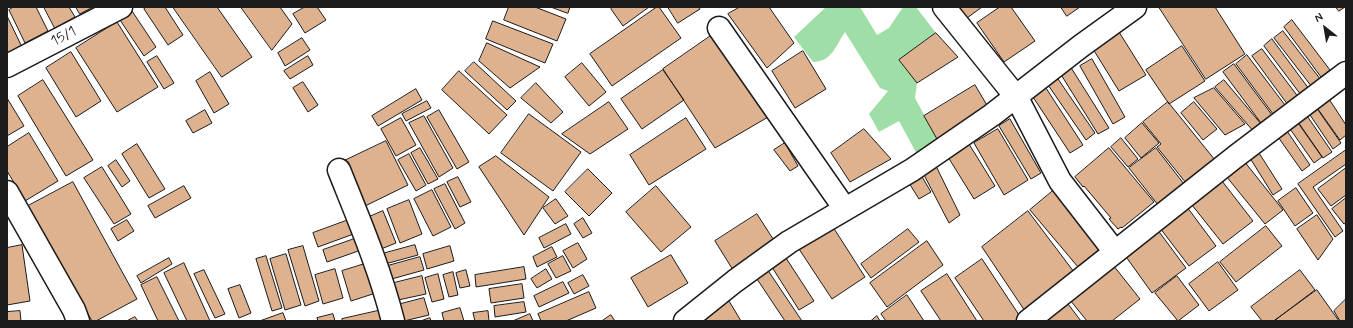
<!DOCTYPE html>
<style>
body{margin:0}
#map{position:relative;width:1353px;height:328px;overflow:hidden;background:#fff;font-family:Mynerve,sans-serif}
canvas{display:block}
.frame{position:absolute;inset:0;border:8px solid #1c1c1c;pointer-events:none}
.north{position:absolute;left:1305px;top:8px;width:40px;height:40px;-webkit-text-stroke:3px #fff;paint-order:stroke;rotate:329deg;font-size:11px;font-weight:700;line-height:16px;text-align:center;color:#1c1c1c}
.north::after{content:'';display:block;margin:auto;width:14px;height:18px;background:#1c1c1c;clip-path:polygon(50% 0,100% 100%,50% 72%,0 100%)}
</style>
<div id="map">
<canvas width="1353" height="328"></canvas>
<div class="frame"></div>
<div class="north">N</div>
</div>
<script>
const ctx = document.querySelector('canvas').getContext('2d');
ctx.lineJoin = 'round';
function paint(path, color) {
  ctx.fillStyle = color;
  ctx.fill(path, 'evenodd');
}
function stroke(path, color, width, dash) {
  ctx.strokeStyle = color;
  ctx.lineWidth = width;
  ctx.lineCap = dash ? 'butt' : 'round';
  ctx.setLineDash(dash || []);
  ctx.stroke(path);
}
function label(font, color, halo, rows, align = 'center') {
  ctx.font = font + ' Mynerve,sans-serif';
  ctx.lineWidth = 3;
  ctx.setLineDash([]);
  ctx.textBaseline = 'middle';
  ctx.strokeStyle = halo;
  ctx.fillStyle = color;
  for (const [text, x, y, turn = 0] of rows) {
    ctx.save();
    ctx.translate(x, y);
    ctx.rotate((+turn || 0) * Math.PI / 180);
    ctx.textAlign = isNaN(turn) ? turn : align;
    if (halo) ctx.strokeText(text, 0, 0);
    ctx.fillText(text, 0, 0);
    ctx.restore();
  }
}
const green = new Path2D(`
 M826,7H860L877,35L889,28L903,7H916L936,33L899,60L917,83L915,98L941,146L919,158L899,121L879,132L869,114L888,91L880,88L845,32C836,45 832,62 813,62L794,37Z`);
const building = new Path2D(`
 M14,7H36L48,31L25,43L9,10Z
 M44,7H69L75,17L55,28Z
 M76,7H93L80,14Z
 M147,7H165L183,35L168,45L144,9Z
 M173,7H217L252,57L222,77Z
 M241,7H280L292,24L272,50Z
 M305,7H317L326,20L305,33L293,14Z
 M509,7H535L566,19L557,41L504,20Z
 M551,7H570L568,13Z
 M613,7H649L623,26L611,9Z
 M657,7H659L681,38L612,86L590,54Z
 M668,7H699L700,9L678,23Z
 M740,7H769L794,43L767,68L728,14Z
 M960,7H982L967,18Z
 M1000,7H1011L1035,41L1004,62L977,23Z
 M1061,7H1080L1067,16Z
 M1159,7H1215L1245,54L1206,79Z
 M1336,7H1345L1339,11Z
 M132,11L156,47L144,56L120,20Z
 M7,16L22,47L7,54Z
 M1292,20L1330,70L1321,77L1284,27Z
 M493,21L553,44L545,63L486,39Z
 M117,22L158,87L117,112L76,48Z
 M1283,31L1321,80L1312,87L1274,38Z
 M1119,32L1146,75L1119,91L1093,49Z
 M715,33L775,113L715,148L663,69Z
 M936,33L958,57L917,83L899,60Z
 M302,38L310,50L285,66L278,53Z
 M1272,39L1309,89L1301,95L1264,46Z
 M487,43L540,67L510,88L479,61Z
 M1182,46L1205,81L1169,104L1146,70Z
 M1262,49L1299,98L1288,105L1252,56Z
 M803,51L826,89L795,108L772,71Z
 M71,52L101,101L76,117L46,68Z
 M1247,55L1288,109L1276,118L1236,64Z
 M157,56L174,83L164,89L147,62Z
 M308,56L313,65L290,79L284,71Z
 M1092,59L1125,117L1113,124L1080,66Z
 M474,62L516,101L507,110L465,71Z
 M582,63L606,92L589,106L565,77Z
 M1234,64L1275,119L1264,127L1223,72Z
 M1070,66L1109,128L1098,134L1060,73Z
 M663,70L684,100L642,129L621,99Z
 M459,71L507,115L489,134L442,90Z
 M210,72L229,104L214,113L196,81Z
 M1056,76L1095,133L1086,140L1046,82Z
 M43,80L93,160L66,176L18,96Z
 M1224,80L1262,125L1254,132L1215,87Z
 M303,82L318,105L308,112L293,88Z
 M536,83L563,112L551,123L521,98Z
 M975,85L991,112L941,146L924,116Z
 M1044,85L1083,145L1070,153L1031,94Z
 M1214,88L1245,124L1225,135L1194,98Z
 M416,89L422,100L378,126L372,116Z
 M1327,96L1346,125V135L1340,140L1315,105Z
 M7,98L24,126L7,136Z
 M427,101L431,108L406,121L402,114Z
 M609,102L628,129L590,154L562,134Z
 M1168,102L1215,160L1186,183L1157,147L1161,144L1143,122Z
 M1194,102L1217,129L1203,140L1181,113Z
 M1316,107L1341,143L1333,149L1308,112Z
 M205,110L212,123L193,133L186,121Z
 M439,110L469,162L457,169L427,117Z
 M1305,113L1332,152L1323,158L1296,119Z
 M529,114L581,152L553,191L501,153Z
 M424,116L453,168L439,177L409,123Z
 M401,118L416,145L396,156L381,129Z
 M686,118L706,149L649,185L630,155Z
 M1010,119L1041,173L1031,179L999,126Z
 M1296,120L1322,157L1314,163L1288,126Z
 M1142,123L1159,143L1141,158L1125,138Z
 M1285,128L1310,165L1302,171L1276,134Z
 M864,129L891,159L850,182L831,153Z
 M998,129L1028,180L1004,195L974,143Z
 M29,133L58,181L25,201L7,171V147Z
 M1121,138L1138,159L1128,167L1111,147Z
 M386,141L408,185L363,207L342,162Z
 M785,143L798,166L790,171L774,150Z
 M137,144L165,189L149,198L122,154Z
 M969,144L995,186L974,199L948,157Z
 M420,148L438,179L428,184L411,153Z
 M1109,148L1154,202L1122,228L1121,227L1118,229L1109,219L1111,218L1084,186L1083,187L1075,177Z
 M1156,148L1184,184L1158,205L1129,168Z
 M1346,150V164L1313,187L1343,231L1335,237L1298,184Z
 M1259,153L1282,189L1273,195L1250,158Z
 M409,154L426,185L416,191L398,160Z
 M496,156L549,197L524,235L479,167Z
 M116,160L130,181L122,187L108,166Z
 M1244,161L1283,210L1265,224L1226,176Z
 M936,166L960,215L949,223L923,173Z
 M102,167L131,214L114,224L84,178Z
 M1346,168V195L1331,206L1318,189Z
 M588,169L612,193L589,216L565,192Z
 M921,175L931,192L919,199L909,183Z
 M458,177L471,202L460,207L447,182Z
 M1222,181L1253,221L1223,244L1192,205Z
 M73,182L137,299L96,321H92L28,206Z
 M445,184L465,223L455,229L434,189Z
 M184,186L191,198L155,218L148,206Z
 M656,186L691,227L661,252L626,212Z
 M1296,188L1313,213L1295,226L1278,201Z
 M432,190L451,227L433,236L414,199Z
 M1054,190L1102,247L1078,267L1030,210Z
 M1346,198V223L1344,224L1332,209Z
 M556,199L568,216L555,224L543,208Z
 M409,200L422,234L400,243L387,209Z
 M1187,207L1216,246L1189,266L1160,228Z
 M383,211L396,243L381,249L369,217Z
 M1028,211L1074,272L1025,311L982,247Z
 M757,214L775,242L733,270L715,241Z
 M1317,215L1333,239L1318,260L1297,229Z
 M354,218L359,232L318,247L313,233Z
 M583,218L592,233L583,238L574,224Z
 M127,220L134,231L118,241L111,229Z
 M566,224L571,234L544,248L539,238Z
 M1266,226L1282,246L1236,282L1220,262Z
 M833,227L865,277L832,299L799,249Z
 M908,229L919,242L871,278L861,264Z
 M1157,229L1186,268L1152,293L1124,254Z
 M360,237L364,249L327,262L323,250Z
 M927,241L943,265L887,307L870,283Z
 M578,243L587,259L573,268L563,251Z
 M22,245L30,301L7,305V248Z
 M415,245L418,255L385,264L382,254Z
 M303,246L319,301L305,306L288,250Z
 M450,246L454,261L427,269L423,254Z
 M552,247L557,257L537,267L533,257Z
 M286,254L301,305L285,310L270,259Z
 M671,255L688,283L648,307L631,278Z
 M266,256L282,308L272,311L256,259Z
 M563,256L571,271L556,278L548,264Z
 M420,257L424,270L388,280L384,267Z
 M169,258L172,264L141,283L137,276Z
 M786,258L814,301L799,310L772,267Z
 M982,259L1023,321H984L955,278Z
 M371,262L379,292L351,301L342,271Z
 M1218,262L1238,290L1209,311L1189,284Z
 M184,263L210,321H187L164,273Z
 M1113,265L1140,299L1112,321H1087L1070,300Z
 M524,267L526,279L476,287L475,275Z
 M335,269L343,298L323,304L315,275Z
 M546,269L552,279L537,288L531,279Z
 M767,269L802,321H785L755,276Z
 M204,270L225,314L215,318L194,274Z
 M466,270L470,286L460,288L456,273Z
 M1300,270L1315,290L1274,321H1262L1251,307Z
 M453,272L458,295L449,297L443,275Z
 M438,274L444,299L432,302L425,278Z
 M947,274L977,321H941L921,291Z
 M583,275L589,286L574,294L568,283Z
 M422,276L426,294L398,300L394,283Z
 M1177,276L1199,305L1178,321L1155,293Z
 M157,277L179,321H158L141,285Z
 M563,282L569,293L539,307L534,296Z
 M522,284L524,298L491,303L489,289Z
 M240,285L251,313L239,318L228,289Z
 M1317,290L1339,321H1274Z
 M589,292L596,308L566,321H541L538,314Z
 M907,295L924,321H886L881,314Z
 M424,298L429,315L404,321L397,305Z
 M1346,299V321H1340L1334,311Z
 M1065,300L1081,321H1038Z
 M729,301L741,321H696Z
 M524,302L526,312L495,317L494,306Z
 M460,308L464,321H444L442,313Z
 M382,310L385,321H342V319Z
 M20,311L21,321H7V312Z
 M488,311L489,321H475L473,313Z
 M283,313L286,321H260Z
 M333,314L335,321H318L317,318Z
 M530,314L533,321H513Z
 M611,315L615,321H602Z
 M877,316L880,321H871Z
 M135,317L138,321H127Z
 M430,318L431,321H421Z`);
const minor = new Path2D(`
 M944,7L1017,98L1060,181L1115,252
 M719,28L845,209
 M7,66L121,7
 M339,170C359,220 380,269 393,321
 M7,192L74,310L78,321
 M685,321L735,281L789,242L912,170L992,115L1081,46L1135,7
 M1028,321L1235,157L1346,73`);
const streetNames = [
 ["15/1",64,37,-28]
];
paint(green, '#9fdea6');
paint(building, '#deb18f');
stroke(building, '#1c1c1c', 1);
stroke(minor, '#1c1c1c', 25);
stroke(minor, '#fff', 22);
label('14px', '#1c1c1c', '#fff', streetNames);
</script>
